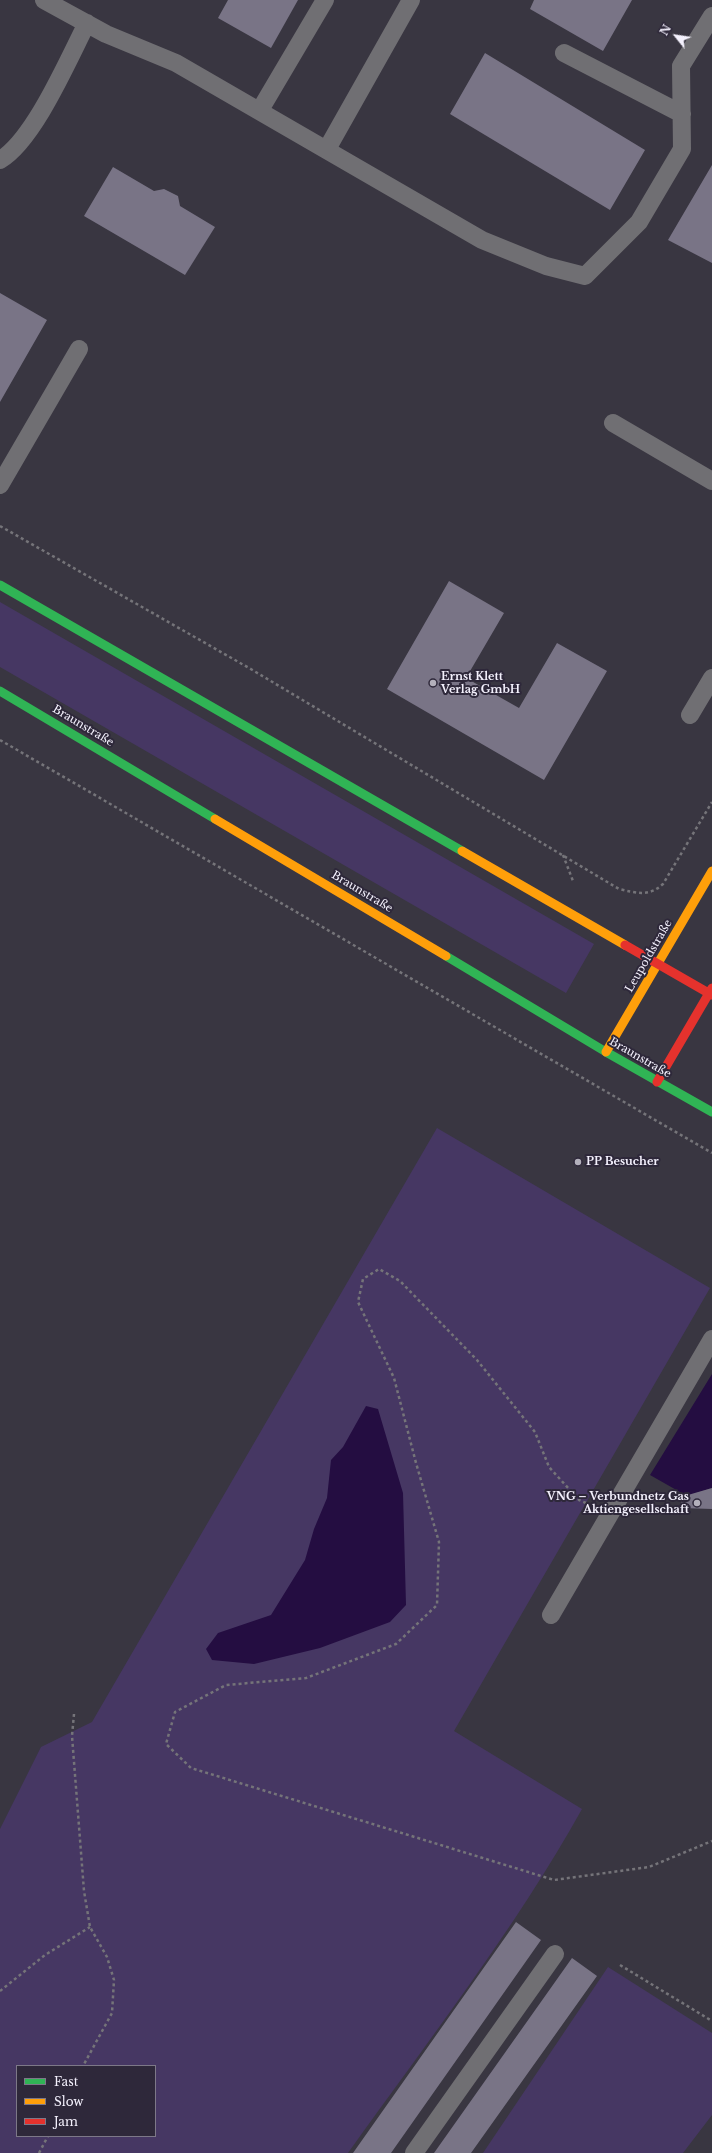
<!DOCTYPE html>
<meta charset="utf-8">
<style>
body{margin:0}
#map{position:relative;width:712px;height:2153px;overflow:hidden;background:#393641;font-family:"Libre Baskerville",serif}
canvas{display:block}
.legend{position:absolute;left:16px;top:2065px;width:140px;height:72px;box-sizing:border-box;background:#2e283a;border:1px solid #7d7888;margin:0;padding:5px 7px;list-style:none;font-size:12px;color:#f4f1fd}
.legend li{display:flex;align-items:center;gap:8px;height:20px}
.legend b{width:20px;border:1px solid #7d7888}
.north{position:absolute;left:656px;top:16px;width:40px;height:40px;-webkit-text-stroke:3px #2e283a;paint-order:stroke;rotate:300deg;font-size:11px;font-weight:700;line-height:16px;text-align:center;color:#f4f1fd}
.north::after{content:'';display:block;margin:auto;width:14px;height:18px;background:#f4f1fd;clip-path:polygon(50% 0,100% 100%,50% 72%,0 100%)}
</style>
<div id="map">
<canvas width="712" height="2153"></canvas>
<ul class="legend">
<li><b style="height:5px;background:#30b455"></b>Fast</li>
<li><b style="height:5px;background:#ff9f0a"></b>Slow</li>
<li><b style="height:5px;background:#e5322d"></b>Jam</li>
</ul>
<div class="north">N</div>
</div>
<script>
const ctx = document.querySelector('canvas').getContext('2d');
ctx.lineJoin = 'round';
function paint(path, color) {
  ctx.fillStyle = color;
  ctx.fill(path, 'evenodd');
}
function stroke(path, color, width, dash) {
  ctx.strokeStyle = color;
  ctx.lineWidth = width;
  ctx.lineCap = dash ? 'butt' : 'round';
  ctx.setLineDash(dash || []);
  ctx.stroke(path);
}
function label(font, color, halo, rows, align = 'center') {
  ctx.font = font + ' "Libre Baskerville",serif';
  ctx.lineWidth = 4;
  ctx.setLineDash([]);
  ctx.textBaseline = 'middle';
  ctx.strokeStyle = halo;
  ctx.fillStyle = color;
  for (const [text, x, y, turn = 0] of rows) {
    ctx.save();
    ctx.translate(x, y);
    ctx.rotate((+turn || 0) * Math.PI / 180);
    ctx.textAlign = isNaN(turn) ? turn : align;
    if (halo) ctx.strokeText(text, 0, 0);
    ctx.fillText(text, 0, 0);
    ctx.restore();
  }
}
const green = new Path2D(`
 M0,602L594,944L566,993L0,667Z
 M437,1128L710,1288L454,1731L582,1809C515,1929 428,2041 348,2153H0V1829L41,1747L92,1722ZM17,2066H155V2136H17Z
 M608,1967L712,2033V2115L683,2153H483Z`);
const water = new Path2D(`
 M712,1374V1488L687,1496L650,1475Z
 M366,1406L378,1409L403,1493L406,1605L390,1622L320,1648L254,1664L212,1660L206,1649L218,1633L271,1615L305,1560L314,1529L327,1498L331,1460L343,1447Z`);
const building = new Path2D(`
 M228,0H298L271,48L218,18Z
 M534,0H632L603,51L530,9Z
 M485,53L645,150L610,210L450,114Z
 M712,165V263L668,240Z
 M113,167L154,191L164,189L178,196L180,206L215,227L185,275L84,216Z
 M0,293L47,320L0,402Z
 M449,581L504,613L466,678L519,708L557,643L607,671L544,780L387,689Z
 M712,1488V1509L682,1508L681,1497Z
 M516,1922L541,1940L391,2153H353Z
 M572,1958L597,1976L471,2153H434Z`);
const path = new Path2D(`
 M0,526L249,668L619,889C636,893 649,897 663,884L712,802
 M0,740L712,1153
 M563,855L573,881
 M586,1503L579,1500L549,1467L535,1432L477,1360L400,1281L379,1269L363,1279L358,1302L394,1378L416,1463L439,1542L437,1605L396,1644L306,1678L226,1685L175,1712L166,1744L191,1768L554,1880L649,1867L712,1841
 M74,1714L72,1736L84,1891L90,1927L107,1957L114,1980L112,2013L83,2066
 M620,1965L712,2021
 M0,1991L45,1955L90,1927
 M39,2153L48,2136`);
const lane = new Path2D(`
 M44,0L106,34L176,63L482,240L546,266L585,276L639,222L682,149L681,66L712,16
 M564,53L682,114
 M260,110L325,0
 M327,149L411,0
 M0,160C34,140 68,60 87,23
 M613,423L712,481
 M0,485L79,349
 M690,715L712,678
 M551,1615L712,1339
 M414,2153L555,1954`);
const fast = new Path2D(`
 M0,585L462,851
 M0,691L215,819
 M446,956L606,1052L712,1112`);
const slow = new Path2D(`
 M215,819L446,956
 M462,851L625,945
 M606,1052L712,871`);
const jam = new Path2D(`
 M625,945L712,995
 M657,1082L712,988`);
const markers = [
 [433,683,4,"#b3b0bb"],
 [578,1162,4,"#b3b0bb"],
 [697,1503,4,"#b3b0bb"]
];
const poiNames = [
 ["Ernst Klett",441,677],
 ["Verlag GmbH",441,690],
 ["PP Besucher",586,1162],
 ["VNG – Verbundnetz Gas",689,1497,"right"],
 ["Aktiengesellschaft",689,1510,"right"]
];
const streetNames = [
 ["Braunstraße",83,726,31],
 ["Braunstraße",362,892,31],
 ["Leupoldstraße",649,956,-60],
 ["Braunstraße",640,1058,30]
];
paint(green, '#463763');
paint(water, '#240d41');
paint(building, '#797486');
stroke(path, '#757479', 2.5, [3, 3]);
stroke(lane, '#706f73', 18);
stroke(fast, '#30b455', 9);
stroke(slow, '#ff9f0a', 9);
stroke(jam, '#e5322d', 9);
for (const [x, y, r, color] of markers) {
  const dot = new Path2D();
  dot.arc(x, y, r, 0, 2 * Math.PI);
  ctx.fillStyle = color;
  ctx.fill(dot);
  stroke(dot, '#2e283a', 1.5);
}
label('bold 11px', '#f4f1fd', '#2e283a', poiNames, 'left');
label('11px', '#f4f1fd', '#2e283a', streetNames);
</script>
